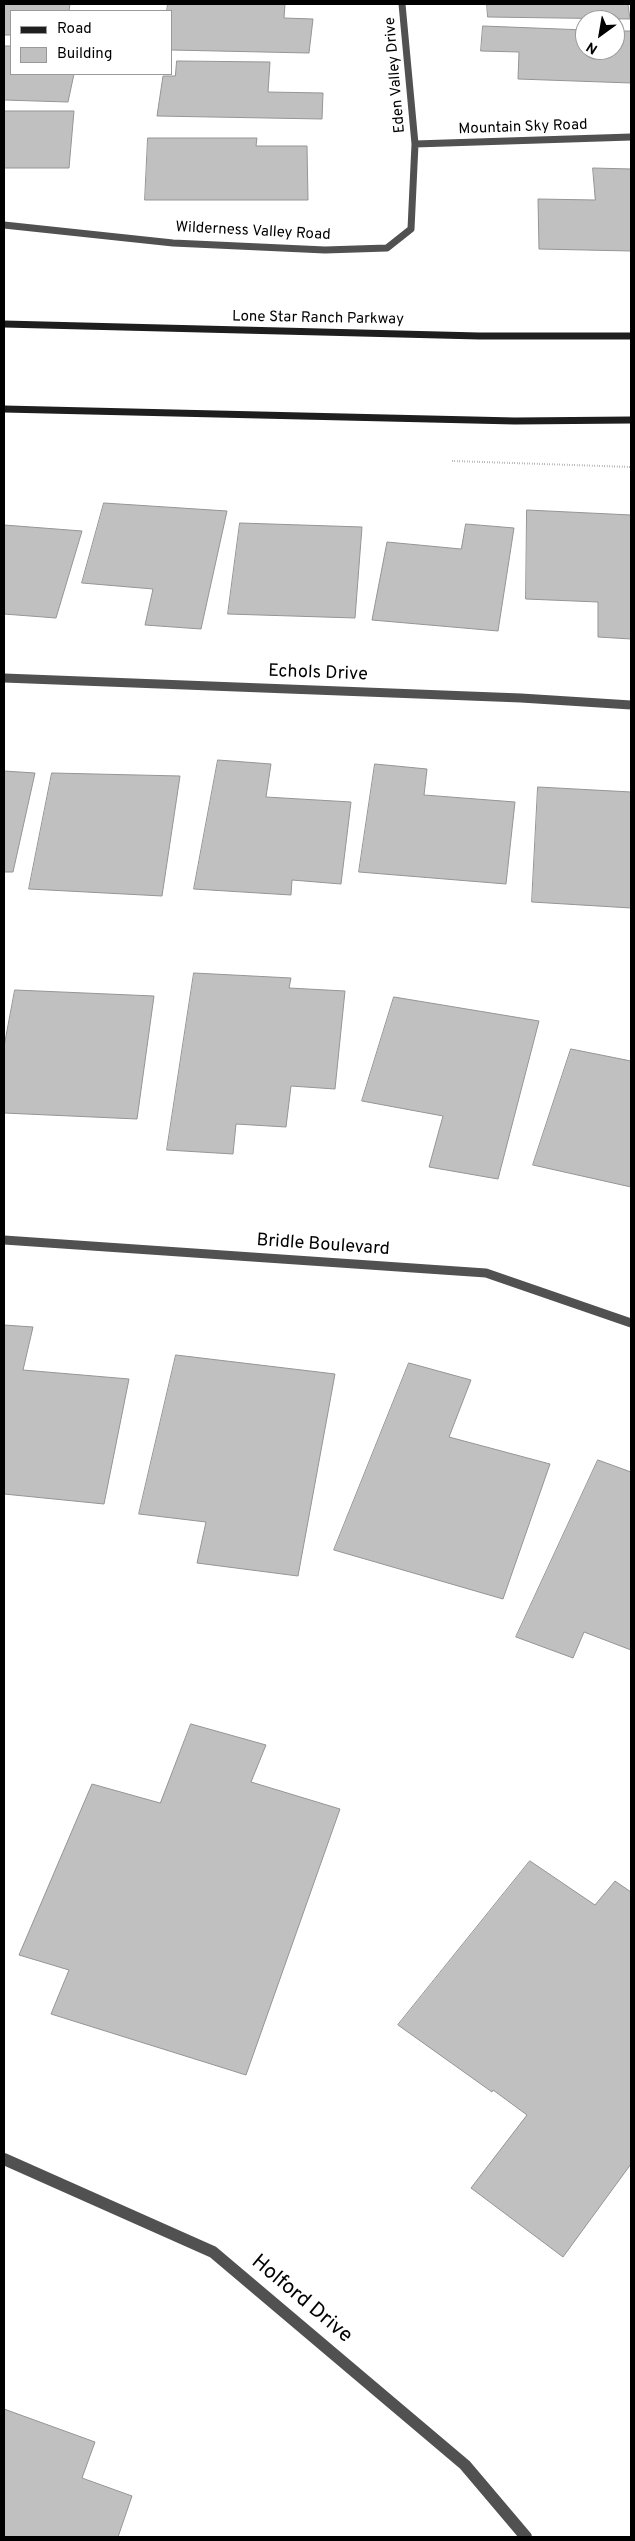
<!DOCTYPE html>
<style>
body{margin:0}
#map{position:relative;width:635px;height:2541px;overflow:hidden;background:#fff;font-family:Overpass,sans-serif}
canvas{display:block}
.frame{position:absolute;inset:0;border:5px solid #000;pointer-events:none}
.legend{position:absolute;left:10px;top:10px;width:162px;height:65px;box-sizing:border-box;background:#fff;border:1px solid #999;margin:0;padding:6px 9px;list-style:none;font-size:15px;color:#000}
.legend li{display:flex;align-items:center;gap:10px;height:25px}
.legend b{width:25px;border:1px solid #999}
.north{position:absolute;left:575px;top:10px;width:50px;height:50px;box-sizing:border-box;background:#fff;border:1px solid #999;border-radius:50%;rotate:212deg;font-size:14px;font-weight:700;line-height:20px;text-align:center;color:#000}
.north::after{content:'';display:block;margin:auto;width:18px;height:22px;background:#000;clip-path:polygon(50% 0,100% 100%,50% 72%,0 100%)}
</style>
<div id="map">
<canvas width="635" height="2541"></canvas>
<div class="frame"></div>
<ul class="legend">
<li><b style="height:6px;background:#1e1e1e"></b>Road</li>
<li><b style="height:14px;background:#c0c0c0"></b>Building</li>
</ul>
<div class="north">N</div>
</div>
<script>
const ctx = document.querySelector('canvas').getContext('2d');
ctx.lineJoin = 'round';
function paint(path, color) {
  ctx.fillStyle = color;
  ctx.fill(path, 'evenodd');
}
function stroke(path, color, width, dash) {
  ctx.strokeStyle = color;
  ctx.lineWidth = width;
  ctx.lineCap = dash ? 'butt' : 'round';
  ctx.setLineDash(dash || []);
  ctx.stroke(path);
}
function label(font, color, halo, rows, align = 'center') {
  ctx.font = font + ' Overpass,sans-serif';
  ctx.lineWidth = 4;
  ctx.setLineDash([]);
  ctx.textBaseline = 'middle';
  ctx.strokeStyle = halo;
  ctx.fillStyle = color;
  for (const [text, x, y, turn = 0] of rows) {
    ctx.save();
    ctx.translate(x, y);
    ctx.rotate((+turn || 0) * Math.PI / 180);
    ctx.textAlign = isNaN(turn) ? turn : align;
    if (halo) ctx.strokeText(text, 0, 0);
    ctx.fillText(text, 0, 0);
    ctx.restore();
  }
}
const building = new Path2D(`
 M4,4H70L69,11H11V35H4Z
 M168,4H285L284,18L313,19L309,53L171,50V11H167Z
 M487,4H628L630,19L488,17Z
 M483,26L585,30V50H615V31H631V83L518,79L519,52L481,51Z
 M4,46H11V74H74L68,102L4,100Z
 M177,61L270,62L268,92L323,93L322,119L157,116L163,76H175Z
 M4,111H74L69,168H4Z
 M148,138H257L256,146H307L308,200H145Z
 M593,168L631,169V251L539,249L538,199L595,200Z
 M104,503L227,511L201,629L145,625L153,589L82,583Z
 M527,510L631,515V639L598,637V602L526,599Z
 M240,523L362,527L355,618L228,614Z
 M466,524L514,528L498,631L372,620L387,542L461,549Z
 M4,525L82,531L56,618L4,614Z
 M218,760L271,764L266,797L351,802L341,884L292,880L291,895L194,889Z
 M375,764L427,769L424,795L515,802L506,884L359,872Z
 M4,771L35,773L13,872H4Z
 M52,773L180,776L162,896L29,889Z
 M538,787L631,792V908L532,902Z
 M194,973L291,978L289,988L345,991L335,1089L291,1086L286,1127L236,1124L233,1154L167,1150Z
 M15,990L154,996L137,1119L4,1113V1047Z
 M394,997L539,1021L498,1179L429,1167L443,1116L362,1101Z
 M571,1049L631,1061V1187L533,1165Z
 M4,1325L33,1327L23,1370L129,1379L104,1504L4,1494Z
 M176,1355L335,1374L298,1576L197,1563L206,1522L139,1514Z
 M409,1363L471,1380L449,1437L550,1464L503,1599L334,1550Z
 M598,1460L631,1472V1650L584,1632L573,1658L516,1637Z
 M191,1724L266,1745L251,1782L340,1809L246,2075L51,2014L69,1970L19,1955L92,1784L160,1803Z
 M530,1861L595,1905L615,1881L631,1892V2164L563,2257L471,2188L527,2115L493,2090L492,2092L398,2025Z
 M4,2409L95,2442L82,2478L132,2496L118,2537H4Z`);
const path = new Path2D(`
 M452,461L631,467`);
const streetFar2 = new Path2D(`
 M415,144L631,137
 M4,225L173,243L325,250L387,248L411,229L415,144L402,4`);
const streetFar1 = new Path2D(`
 M4,678L521,698L631,705
 M4,1240L486,1273L631,1323`);
const street = new Path2D(`
 M4,2159L213,2252L465,2465L526,2537`);
const secondary = new Path2D(`
 M4,324L479,336H631
 M4,409L515,421L631,420`);
const farStreetnames = [
 ["Eden Valley Drive",396,75,-95],
 ["Mountain Sky Road",523,128,-2],
 ["Wilderness Valley Road",253,232,3],
 ["Lone Star Ranch Parkway",318,319,1]
];
const streetNames = [
 ["Echols Drive",318,674,2],
 ["Bridle Boulevard",323,1246,4]
];
const nearStreetnames = [
 ["Holford Drive",301,2300,40]
];
paint(building, '#c0c0c0');
stroke(building, '#959595', 1);
stroke(path, '#737373', 2, [0.5, 2]);
stroke(streetFar2, '#515151', 7);
stroke(streetFar1, '#515151', 9);
stroke(street, '#515151', 12);
stroke(secondary, '#1e1e1e', 7);
label('15px', '#000', '#fff', farStreetnames);
label('18px', '#000', '#fff', streetNames);
label('21px', '#000', '#fff', nearStreetnames);
</script>
